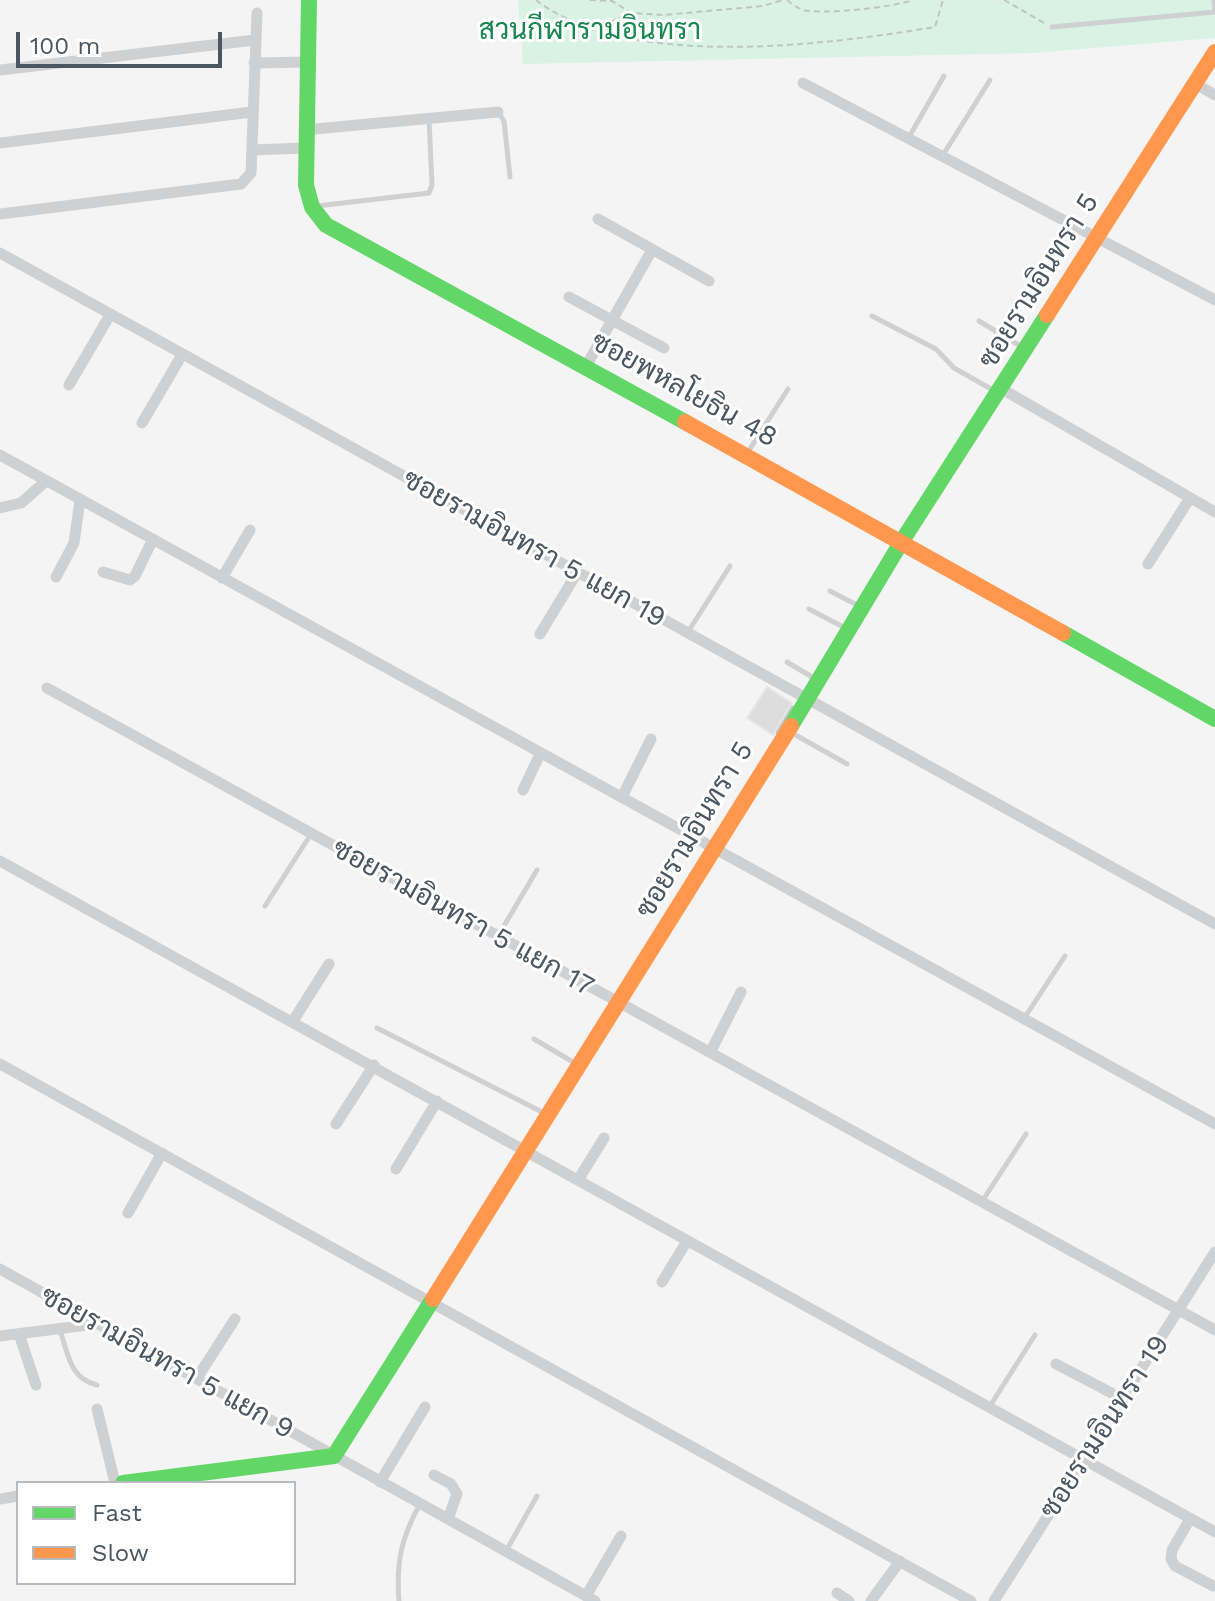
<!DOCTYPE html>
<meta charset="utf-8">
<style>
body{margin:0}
#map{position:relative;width:1215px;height:1601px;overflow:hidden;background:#f4f4f4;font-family:"Work Sans",sans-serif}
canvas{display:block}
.legend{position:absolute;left:16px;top:1481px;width:280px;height:104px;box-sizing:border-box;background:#fff;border:2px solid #b7bbc0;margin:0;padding:10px 14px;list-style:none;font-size:24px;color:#4a5661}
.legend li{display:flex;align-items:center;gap:16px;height:40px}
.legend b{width:40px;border:2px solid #b7bbc0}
.scale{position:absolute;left:16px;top:32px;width:206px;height:36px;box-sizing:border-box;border:4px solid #4a5661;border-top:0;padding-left:10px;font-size:24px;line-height:28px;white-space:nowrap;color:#4a5661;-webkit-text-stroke:6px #fff;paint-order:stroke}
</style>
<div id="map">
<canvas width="1215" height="1601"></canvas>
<ul class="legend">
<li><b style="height:10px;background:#63d668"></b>Fast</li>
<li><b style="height:10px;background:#ff974d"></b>Slow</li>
</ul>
<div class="scale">100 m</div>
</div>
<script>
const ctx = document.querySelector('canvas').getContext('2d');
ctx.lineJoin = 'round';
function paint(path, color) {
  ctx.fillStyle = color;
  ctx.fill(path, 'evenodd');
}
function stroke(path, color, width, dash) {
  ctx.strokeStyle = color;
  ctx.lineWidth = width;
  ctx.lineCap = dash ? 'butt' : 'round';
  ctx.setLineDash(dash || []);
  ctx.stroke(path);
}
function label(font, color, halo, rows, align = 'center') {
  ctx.font = font + ' "Work Sans",Sarabun,sans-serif';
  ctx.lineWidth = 6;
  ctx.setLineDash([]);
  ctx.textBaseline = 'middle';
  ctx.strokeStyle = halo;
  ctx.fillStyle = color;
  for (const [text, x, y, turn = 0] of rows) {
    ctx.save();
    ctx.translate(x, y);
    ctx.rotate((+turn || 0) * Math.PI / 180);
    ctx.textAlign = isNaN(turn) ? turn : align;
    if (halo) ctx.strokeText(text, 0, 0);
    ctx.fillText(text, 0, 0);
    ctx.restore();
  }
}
const green = new Path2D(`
 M518,0H1215V38L1033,53L523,64Z`);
const shadow = new Path2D(`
 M768,690L798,709L781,737L750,717Z`);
const building = new Path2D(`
 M767,687L792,703L773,735L747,718Z`);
const path = new Path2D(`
 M536,0C627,71 826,45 935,27L943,0
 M590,0L612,1L631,13L664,15L763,6L783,0
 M787,0C792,4 797,8 803,10C823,15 894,7 913,0
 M1004,0L1044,23
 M592,30L630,13`);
const lane = new Path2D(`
 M1214,0L1215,12
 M1052,27L1215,12
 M499,113L504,121L510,177
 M909,137L944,76
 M943,155L990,80
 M317,206L429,193L432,185L429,119
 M872,316L936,349L954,368L993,390
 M979,321L1022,347
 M748,452L788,389
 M830,591L861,607
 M809,609L847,629
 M688,632L730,566
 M787,662L817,680
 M792,733L847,764
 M265,906L311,834
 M498,936L537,870
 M1025,1017L1065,956
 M377,1028L546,1114
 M534,1039L578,1065
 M983,1200L1026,1134
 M60,1330C68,1354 70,1379 97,1385
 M990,1406L1035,1335
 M506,1551L537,1496
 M399,1601C396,1563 401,1538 420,1504`);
const street = new Path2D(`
 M254,63L307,62
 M0,70L255,40
 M803,83L1215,300
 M1194,83L1215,95
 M304,130L498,112
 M0,143L252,112
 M252,150L304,148
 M0,214L241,184L251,173L257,13
 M598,219L709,281
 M0,253L1215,924
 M569,297L664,348
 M586,366L652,250
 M69,385L110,315
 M1002,389L1215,512
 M142,423L182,355
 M0,455L1215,1124
 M0,508L21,503L46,481
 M1148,564L1190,498
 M103,572L130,580L135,576L153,539
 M56,577L74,543L80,500
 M222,578L250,530
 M540,634L577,573
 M47,688L1215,1330
 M523,790L540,754
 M622,797L651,739
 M0,861L1215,1532
 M293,1021L329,964
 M711,1051L741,992
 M0,1064L971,1601
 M336,1124L374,1065
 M396,1169L437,1101
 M578,1180L604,1138
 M128,1213L162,1153
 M0,1269L595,1601
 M662,1282L687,1241
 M19,1334L36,1385
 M0,1336L96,1324
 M1056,1364L1123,1399
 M197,1378L235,1319
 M97,1409L115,1483
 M434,1475L451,1484L457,1494L448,1519
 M380,1482L425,1407
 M0,1499L18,1496
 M1190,1519L1172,1550L1171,1559L1175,1566L1213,1586
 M837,1593L849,1601
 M586,1596L621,1536
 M871,1601L900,1561
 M994,1601L1215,1252`);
const fast = new Path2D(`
 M309,0L306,185L312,207L326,225L685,422
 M1063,633L1215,719
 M791,726L902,541L1047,315
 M123,1483L334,1456L433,1299`);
const slow = new Path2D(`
 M1047,315L1215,52
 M685,422L1063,633
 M433,1299L791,726`);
const parkNames = [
 ["สวนกีฬารามอินทรา",590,31]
];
const streetNames = [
 ["ซอยรามอินทรา 5",1039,281,-58],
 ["ซอยพหลโยธิน 48",684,390,29],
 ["ซอยรามอินทรา 5 แยก 19",534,549,29],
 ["ซอยรามอินทรา 5",695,830,-59],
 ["ซอยรามอินทรา 5 แยก 17",463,918,29],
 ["ซอยรามอินทรา 5 แยก 9",167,1363,29],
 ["ซอยรามอินทรา 19",1105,1427,-57]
];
paint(green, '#d9f2e3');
paint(shadow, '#0003');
paint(building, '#ddddde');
stroke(building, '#e5e6e7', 2);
stroke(path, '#bcc7c4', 2, [6, 4]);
stroke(lane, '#ced0d2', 5);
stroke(street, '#ced0d2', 11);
stroke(fast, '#63d668', 16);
stroke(slow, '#ff974d', 16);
label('28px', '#17864f', '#fff', parkNames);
label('28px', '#4a5661', '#fff', streetNames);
</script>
